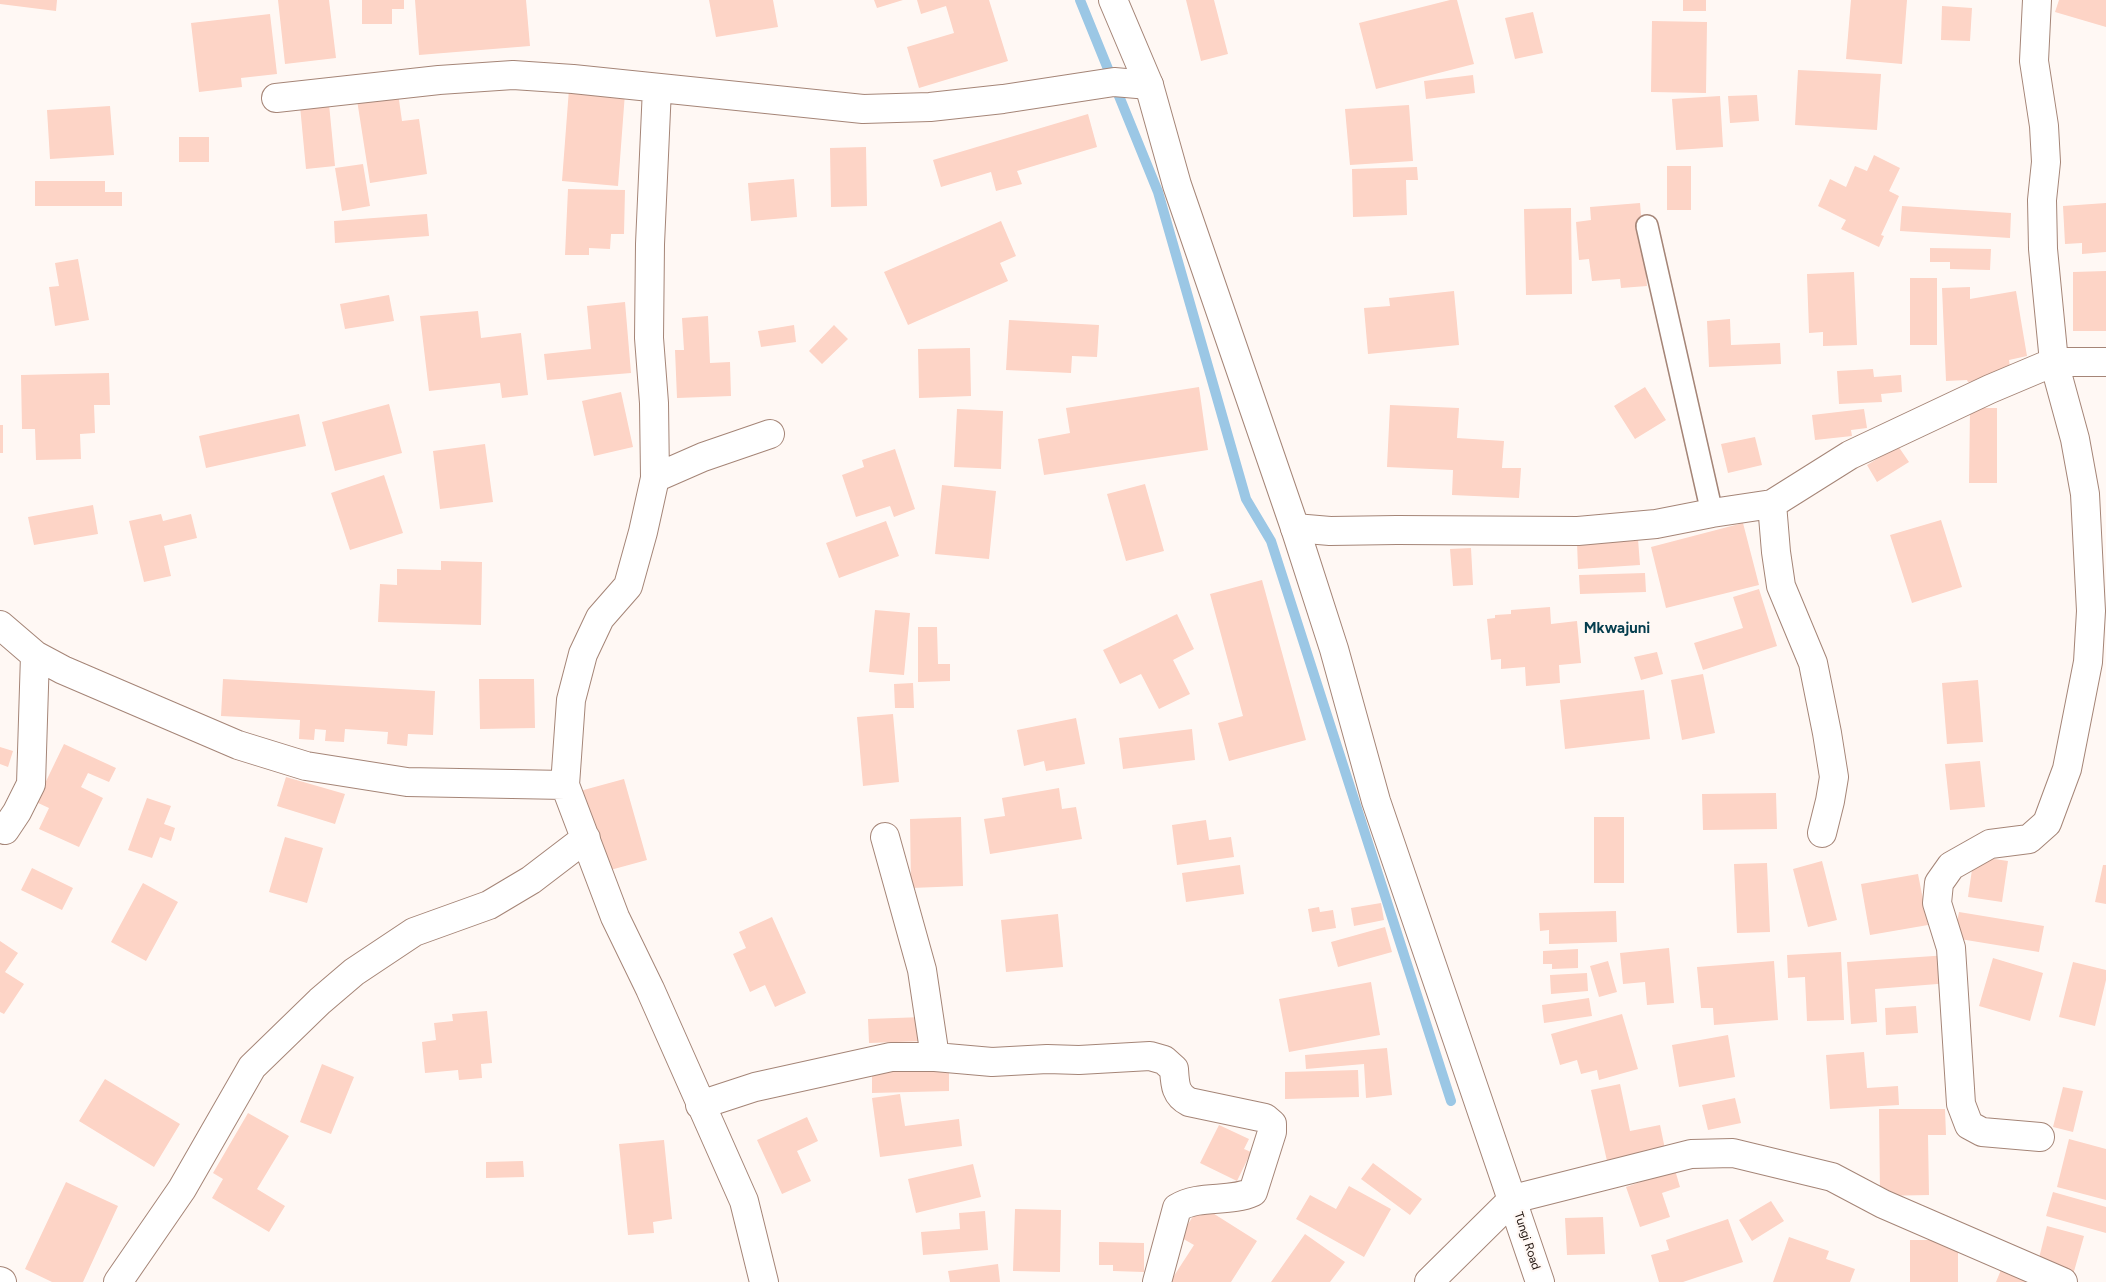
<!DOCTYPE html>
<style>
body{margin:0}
canvas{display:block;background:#fff8f4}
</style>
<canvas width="2106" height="1282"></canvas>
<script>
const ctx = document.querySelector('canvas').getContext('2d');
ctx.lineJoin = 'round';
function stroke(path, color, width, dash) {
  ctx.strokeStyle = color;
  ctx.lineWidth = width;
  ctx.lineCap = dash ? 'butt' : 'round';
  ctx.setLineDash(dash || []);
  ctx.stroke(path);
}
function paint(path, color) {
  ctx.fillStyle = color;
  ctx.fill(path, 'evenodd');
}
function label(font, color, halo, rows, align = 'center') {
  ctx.font = font + ' Figtree,sans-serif';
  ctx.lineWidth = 4.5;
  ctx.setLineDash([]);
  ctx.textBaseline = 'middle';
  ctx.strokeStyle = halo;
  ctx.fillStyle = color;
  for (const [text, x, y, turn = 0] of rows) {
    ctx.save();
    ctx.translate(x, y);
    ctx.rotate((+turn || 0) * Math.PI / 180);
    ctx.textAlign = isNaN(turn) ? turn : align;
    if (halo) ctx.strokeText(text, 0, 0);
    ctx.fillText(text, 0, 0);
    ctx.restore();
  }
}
const stream = new Path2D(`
 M1080,0L1158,192L1246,499L1271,541L1451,1101`);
const building = new Path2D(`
 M0,0H57L56,11L0,4Z
 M278,0H329L336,58L285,64Z
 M362,0H404V9H392V24H362Z
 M415,0H526L530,46L419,55Z
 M709,0H773L778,27L716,37Z
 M874,0H903L877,8Z
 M917,0H989L1008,61L919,88L907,47L954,33L946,6L921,14Z
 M1186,0H1214L1228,54L1201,61Z
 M1450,0H1457L1474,64L1376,89L1359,23Z
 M1683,0H1706V11H1683Z
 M1851,0H1907L1902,64L1846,59Z
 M2059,0H2106V27L2055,12Z
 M1942,6L1972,8L1970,41L1941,40Z
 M1533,12L1543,53L1515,59L1505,18Z
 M270,14L277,74L241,78L242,87L199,92L191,23Z
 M1652,21L1707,22L1706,93L1651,92Z
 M1798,70L1881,74L1877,130L1795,125Z
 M1473,75L1475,93L1426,99L1424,81Z
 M569,89L625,93L618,186L562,181Z
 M398,93L402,121L419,119L427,174L370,183L357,100Z
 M1757,95L1759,121L1730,123L1728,96Z
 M1720,96L1723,147L1676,150L1672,99Z
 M329,104L335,166L306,169L300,106Z
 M1409,105L1413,161L1350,165L1345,109Z
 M110,106L114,155L50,159L47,110Z
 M1088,114L1097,147L1017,171L1022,184L996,191L991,172L941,187L933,160Z
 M179,137H209V162H179Z
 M866,147L867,206L831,207L830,148Z
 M1874,155L1900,168L1889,191L1899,196L1881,235L1884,236L1879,247L1841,229L1846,220L1818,206L1830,179L1846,187L1855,166L1867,171Z
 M363,164L370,206L342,211L335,168Z
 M1667,166H1691V210H1667Z
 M1417,167L1418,180H1406L1407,215L1353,217L1352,169Z
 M794,179L797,217L751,221L748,183Z
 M35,181H105V192H122V206H35Z
 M568,189L625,190L624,234H611L610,249L589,248V255H565Z
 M1640,203L1647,286L1621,288L1620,279L1592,281L1589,259L1579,260L1576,222L1591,220L1590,207Z
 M2106,203V252L2082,254V243L2065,244L2063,206Z
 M1902,206L2011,213L2010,238L1900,231Z
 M1571,208L1572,294L1526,295L1524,209Z
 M427,214L429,236L335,243L334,221Z
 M1001,221L1016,256L1000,263L1008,281L908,325L884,272Z
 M1930,248L1991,249L1990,270L1950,269V262H1930Z
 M78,259L89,320L55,326L49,287L59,286L55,263Z
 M2106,271V331H2073V272Z
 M1854,272L1857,345L1823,346V332L1809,333L1807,274Z
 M1910,278H1937V345H1910Z
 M1970,287V299L2016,291L2027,356L2009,360L2011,375L1968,382L1967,380L1946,381L1942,288Z
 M1454,291L1459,345L1368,354L1364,308L1390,306L1389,298Z
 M389,295L394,321L345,329L340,304Z
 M625,302L631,373L547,380L544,354L591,349L587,306Z
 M478,311L481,338L521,333L528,395L502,398L500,383L429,391L420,316Z
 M708,316L710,363L730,362L731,396L677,398L675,350H684L682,318Z
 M1730,319L1731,345L1780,343L1781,364L1709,367L1707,321Z
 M1009,320L1099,325L1097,357L1072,356L1071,373L1006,370Z
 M794,325L796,342L761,347L758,331Z
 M834,325L848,339L822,364L809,351Z
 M970,348L971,396L919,398L918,349Z
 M1873,369L1874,377L1901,375L1902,392L1881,394L1882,402L1839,404L1837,371Z
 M109,373L110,405H94L95,433L80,434L81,459L36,460L35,429H22L21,375Z
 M1199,387L1208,450L1044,475L1038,439L1070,433L1066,408Z
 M1645,387L1666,420L1635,439L1614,406Z
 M621,392L633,447L594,456L582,401Z
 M389,404L402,453L335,471L322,422Z
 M1390,405L1459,408L1457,438L1504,441L1502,468H1521L1519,498L1452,495L1453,470L1387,467Z
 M1970,408H1997V483H1969Z
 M957,409L1003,411L1001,469L954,467Z
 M1864,409L1867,428L1851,430L1852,436L1815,440L1812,415Z
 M299,414L306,446L206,468L199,436Z
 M0,425H3V453H0Z
 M1755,437L1762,465L1728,473L1721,444Z
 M485,444L493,502L440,509L433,451Z
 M1898,446L1909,462L1877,482L1867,465Z
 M895,449L915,509L894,517L890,506L856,517L842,475L864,467L862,460Z
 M384,475L403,533L350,550L331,493Z
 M1145,484L1164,551L1126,561L1107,494Z
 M942,485L996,491L989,559L935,554Z
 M93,505L98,534L34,545L28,517Z
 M161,514L163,521L191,514L197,538L164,546L171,576L144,582L129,521Z
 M1941,520L1962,587L1912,603L1890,535Z
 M886,521L899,556L839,578L826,543Z
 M1743,523L1759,585L1666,608L1651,547Z
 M1638,539L1640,565L1578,569L1577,542Z
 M1471,548L1473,585L1453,586L1450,549Z
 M441,561L482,562L481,625L378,622L380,584L397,585V569L441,570Z
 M1645,573L1646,592L1580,594L1579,575Z
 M1262,580L1306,740L1229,761L1218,723L1243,716L1210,594Z
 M1759,589L1777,646L1703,670L1694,643L1743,628L1733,597Z
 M1550,607L1551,624L1577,621L1581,663L1559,665L1560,683L1526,686L1525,667L1501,669V659L1491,660L1487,619L1495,618V615L1511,614V610Z
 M875,610L910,613L904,675L869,672Z
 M1177,614L1194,649L1173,660L1190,694L1159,709L1141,674L1120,684L1103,650Z
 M918,627H937L938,664H950V681L918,682Z
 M1657,652L1663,674L1641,680L1634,657Z
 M1703,674L1715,733L1682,740L1671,680Z
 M223,679L435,691L433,735L408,734L407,746L387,744L388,732L345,729L344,742L325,741L326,730L315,729L314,740L299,739L300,720L221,716Z
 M479,679H534L535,728L480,729Z
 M1978,680L1983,742L1947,744L1942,683Z
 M913,683L914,708H895L894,684Z
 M1644,690L1650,739L1565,749L1560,700Z
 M893,714L899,782L863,786L857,717Z
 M1076,718L1085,764L1046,771L1044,761L1024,766L1017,730Z
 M1192,729L1195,760L1123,769L1119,738Z
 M64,744L116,768L109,782L88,773L81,787L103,798L79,847L39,829L49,808L36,802Z
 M0,747L13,751L8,767L0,764Z
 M1980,761L1985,807L1950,810L1945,764Z
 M286,777L345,794L335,824L277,806Z
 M624,779L647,860L603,872L580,791Z
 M1059,788L1062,809L1076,807L1082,839L990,854L984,819L1005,816L1002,798Z
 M1776,793L1777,829L1703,830L1702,794Z
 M147,798L171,806L164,824L175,828L171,841L160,837L152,858L128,850Z
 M961,817L963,886L911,888L910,819Z
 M1594,817H1624V883H1594Z
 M1206,820L1209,840L1231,837L1234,857L1177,865L1172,825Z
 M285,837L323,848L307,903L269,892Z
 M1974,856L2008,861L2002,902L1968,897Z
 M1822,861L1837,920L1808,927L1793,869Z
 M1767,863L1770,932L1737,933L1734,864Z
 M1240,865L1244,894L1186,902L1182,873Z
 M2103,865H2106V904L2095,902Z
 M32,868L73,888L62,910L21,890Z
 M1918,874L1928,925L1870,935L1861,884Z
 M143,883L178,902L146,961L111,942Z
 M1381,903L1384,920L1354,926L1351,908Z
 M1319,907L1320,912L1333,910L1336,928L1312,932L1308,909Z
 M1616,911L1617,942L1549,944V930L1540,931L1539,913Z
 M1959,912L2044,926L2039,952L1954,938Z
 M1058,914L1063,967L1006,972L1001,920Z
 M772,917L806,993L775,1007L765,985L750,992L733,954L746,948L739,932Z
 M1385,927L1392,952L1338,967L1331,942Z
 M0,941L18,953L5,972L24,984L4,1014L0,1012Z
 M1669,948L1674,1003L1647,1005L1645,982L1623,984L1620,953Z
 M1578,949V968L1552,969V964H1543V951Z
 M1841,952L1844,1020L1807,1021L1805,977L1788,978L1787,955Z
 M1948,955L1950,983L1875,989L1877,1022L1851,1024L1847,962Z
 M1993,958L2043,973L2030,1021L1979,1006Z
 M1608,961L1617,992L1599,997L1590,966Z
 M1774,961L1778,1020L1714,1025L1713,1008H1701L1697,967Z
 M2073,962L2106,970V980L2095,1026L2059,1017Z
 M1587,973L1588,991L1551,994L1550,975Z
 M1371,982L1380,1035L1289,1052L1279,999Z
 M1589,998L1592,1016L1544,1023L1542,1005Z
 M1916,1006L1918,1033L1886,1035L1885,1008Z
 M487,1011L492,1063L481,1064L482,1078L459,1080L458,1070L425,1073L422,1042L436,1040L434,1023L453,1021L452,1014Z
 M1622,1014L1638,1069L1599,1080L1597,1070L1581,1074L1577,1060L1560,1065L1551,1034Z
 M923,1017L924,1041L869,1043L868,1019Z
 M1728,1035L1735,1077L1679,1087L1672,1045Z
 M1387,1048L1392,1095L1366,1098L1364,1064L1306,1069L1305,1055Z
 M1864,1052L1867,1088L1898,1086L1899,1105L1830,1109L1826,1055Z
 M949,1063V1091L872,1093V1065Z
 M322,1064L354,1077L331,1134L300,1122Z
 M1358,1070L1359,1097L1285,1099V1072Z
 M105,1079L180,1124L154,1167L79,1121Z
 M1620,1084L1630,1131L1660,1125L1665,1149L1607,1161L1591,1090Z
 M2063,1087L2083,1091L2073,1132L2053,1127Z
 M900,1094L905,1126L959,1119L962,1146L880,1157L872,1098Z
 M1735,1098L1741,1123L1708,1130L1702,1105Z
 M1879,1109H1945L1946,1135H1928L1929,1195L1880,1196Z
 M248,1113L289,1136L257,1189L285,1206L269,1232L212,1198L223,1179L213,1173Z
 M807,1117L818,1141L797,1151L811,1181L782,1194L757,1140Z
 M1219,1125L1249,1139L1244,1149L1251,1152L1237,1181L1200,1163Z
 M2069,1139L2106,1149V1200L2057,1187Z
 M664,1140L672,1219L653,1222L654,1233L628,1235L619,1144Z
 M523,1161L524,1177L486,1178V1162Z
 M1373,1163L1422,1199L1410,1215L1361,1179Z
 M973,1164L981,1197L916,1213L908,1179Z
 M1675,1170L1680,1187L1662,1193L1670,1217L1640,1227L1626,1187Z
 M66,1182L118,1206L83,1282H52L25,1269Z
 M1349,1186L1391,1209L1364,1257L1296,1219L1310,1195L1336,1209Z
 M2053,1192L2106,1207V1233L2046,1216Z
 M1771,1201L1784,1221L1752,1241L1739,1220Z
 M1200,1205L1257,1241L1231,1282H1170L1194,1245L1180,1237Z
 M1015,1209L1061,1210L1060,1272L1013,1271Z
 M985,1211L988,1250L923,1255L921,1232L960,1229L959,1213Z
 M1603,1217L1605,1254L1567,1255L1565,1218Z
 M1728,1219L1743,1262L1683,1282H1659L1651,1255L1669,1250L1666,1240Z
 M2047,1226L2084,1236L2073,1275L2037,1266Z
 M1305,1234L1345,1262L1330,1282H1271Z
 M1789,1237L1829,1251L1826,1259L1855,1269L1850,1282H1773Z
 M1910,1240H1958V1282H1910Z
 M1099,1242L1144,1243V1272L1113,1271V1265H1099Z
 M998,1264L1000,1282H950L948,1271Z
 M2003,1265L2047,1282H1996Z`);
const service = new Path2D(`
 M1647,226L1712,513`);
const minor = new Path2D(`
 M2037,0L2034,61L2044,126L2046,162L2042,200L2043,249L2054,362L2075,439L2085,494L2091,611L2088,662L2067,769L2047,823L2029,839L1990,844L1951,866L1939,883L1937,903L1951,948L1961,1104L1969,1125L1982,1132L2040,1137
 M657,88L650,244L649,338L654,403L655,478L643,532L628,586L600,618L583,654L571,700L565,785L615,917L650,989L744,1201L764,1282
 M276,98L439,80L513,75L573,79L863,109L930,107L1003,99L1114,82L1149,85
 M655,478L703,457L770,434
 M1772,504L1776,552L1781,586L1813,663L1827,733L1834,777L1830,801L1822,833
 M1295,528L1330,531L1397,530L1578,531L1656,524L1712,513L1772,504L1850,455L1990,389L2054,362H2106
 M0,625L35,655L63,670L238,745L306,766L407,782L565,785
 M5,830L17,812L31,784L35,655
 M885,837L922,970L935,1057
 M700,1105L755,1087L891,1057H935L992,1062L1047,1059L1079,1060L1150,1056L1164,1060L1174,1069C1175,1084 1175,1095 1189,1102L1265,1118L1272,1124V1132L1253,1192C1229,1203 1200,1194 1177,1208L1157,1282
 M0,1281L2,1282
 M118,1282L182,1189L252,1067L320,1001L354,972L414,932L489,905L531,880L586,838
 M1429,1282L1513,1199L1691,1154L1733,1153L1832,1177L1883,1204L2063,1282`);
const secondary = new Path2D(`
 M1113,0L1149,85L1177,185L1295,528L1334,649L1376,801L1540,1282`);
const streetNames = [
 ["Tungi Road",1527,1241,72]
];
const quarterNames = [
 ["Mkwajuni",1617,629]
];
stroke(stream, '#9bc7e5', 10);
paint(building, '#fdd4c6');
stroke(service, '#a58577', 24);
stroke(minor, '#a58577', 30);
stroke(secondary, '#a58577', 30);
stroke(service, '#fff', 21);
stroke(minor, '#fff', 28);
stroke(secondary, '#fff', 28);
label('12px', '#20140f', '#fff8f4', streetNames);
label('bold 15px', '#053e4e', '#fff8f4', quarterNames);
</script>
